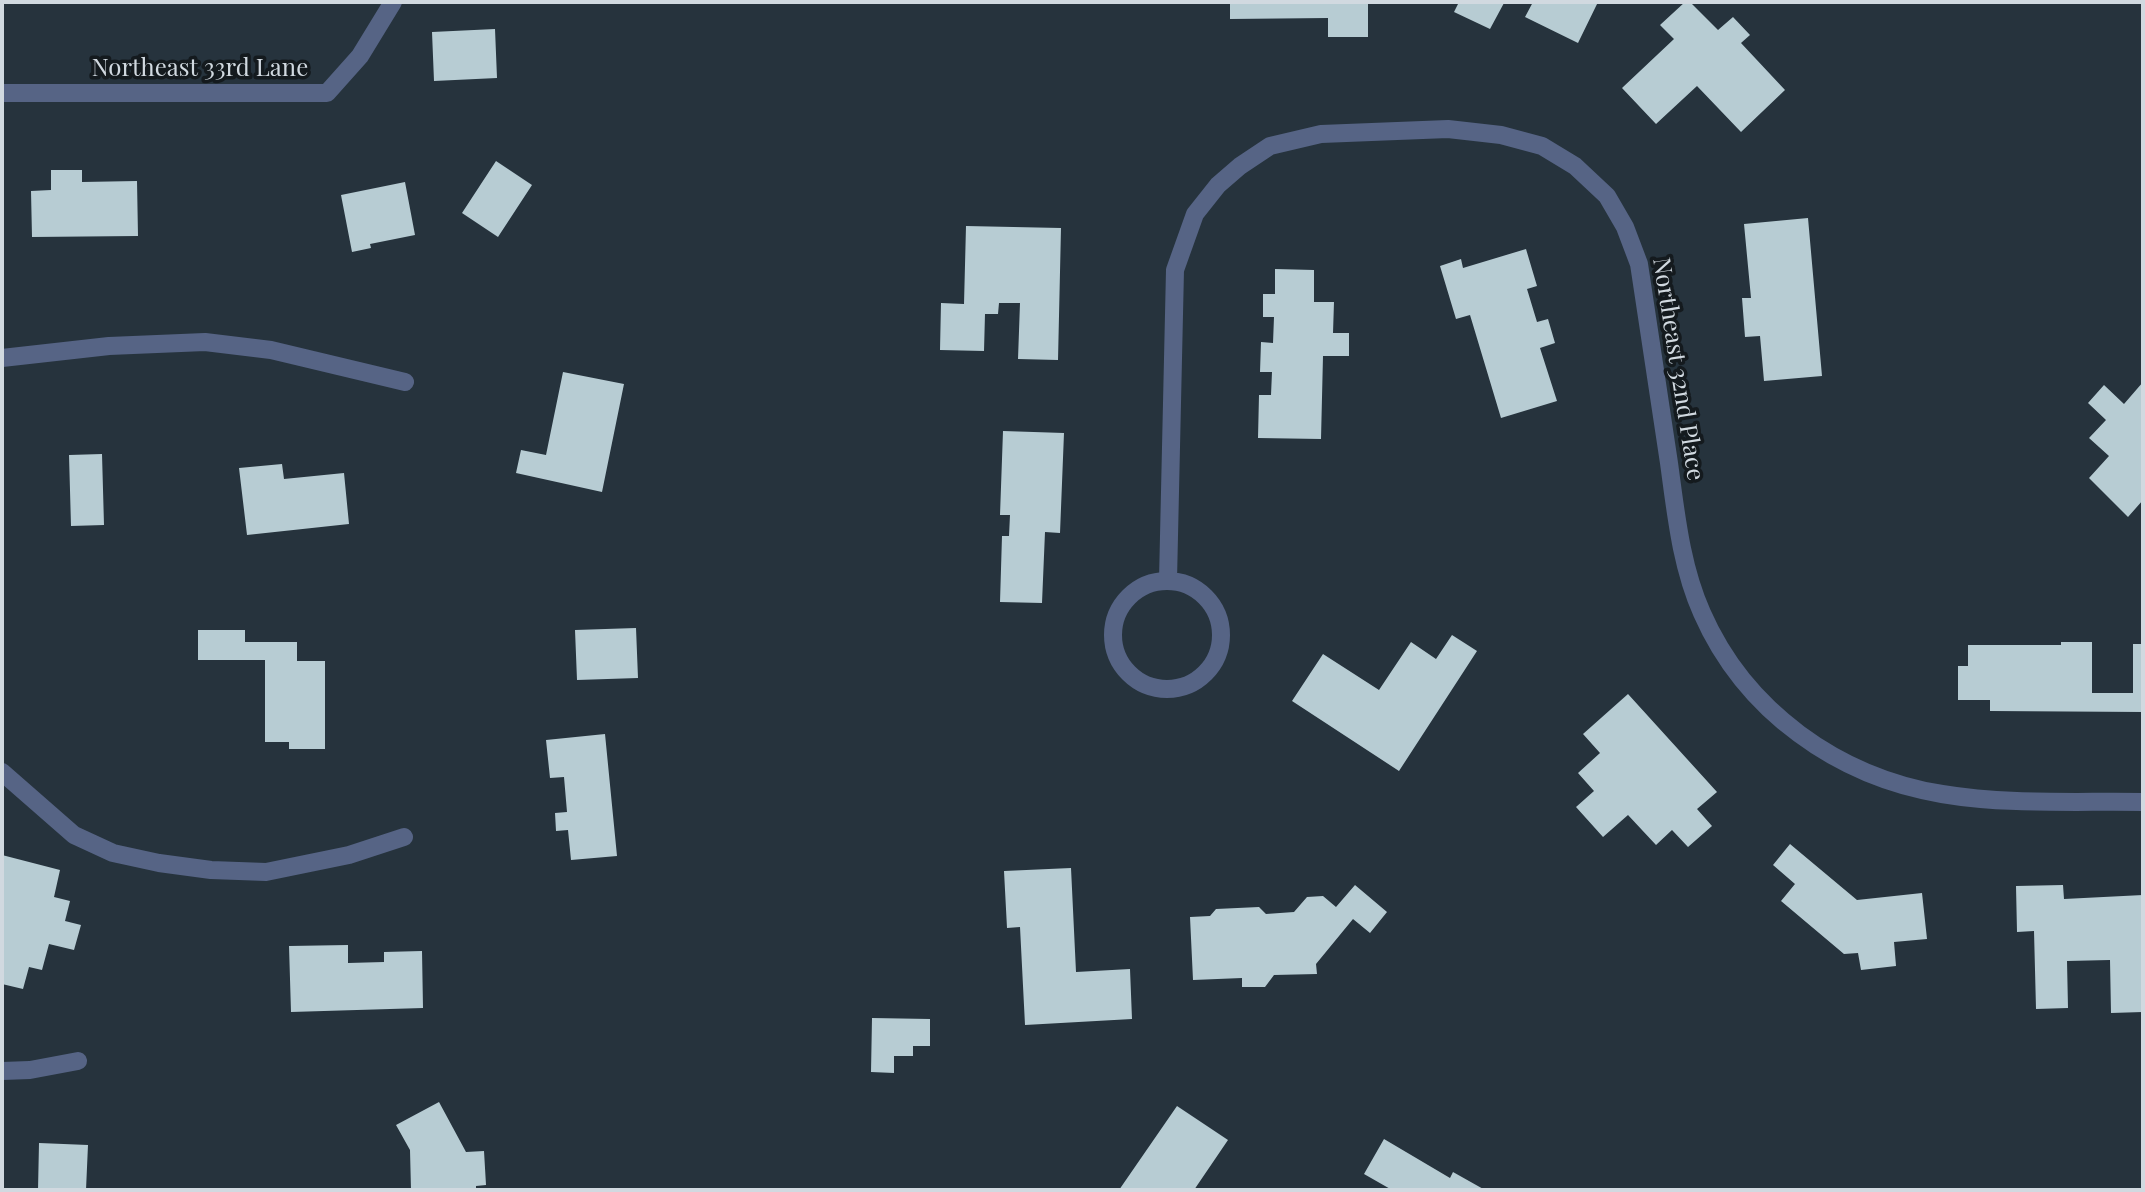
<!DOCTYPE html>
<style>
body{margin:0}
#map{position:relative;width:2145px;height:1192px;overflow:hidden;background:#26333d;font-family:"Playfair Display",serif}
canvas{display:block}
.frame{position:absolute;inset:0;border:4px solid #d1d9e0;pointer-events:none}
</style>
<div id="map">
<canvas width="2145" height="1192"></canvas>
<div class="frame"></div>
</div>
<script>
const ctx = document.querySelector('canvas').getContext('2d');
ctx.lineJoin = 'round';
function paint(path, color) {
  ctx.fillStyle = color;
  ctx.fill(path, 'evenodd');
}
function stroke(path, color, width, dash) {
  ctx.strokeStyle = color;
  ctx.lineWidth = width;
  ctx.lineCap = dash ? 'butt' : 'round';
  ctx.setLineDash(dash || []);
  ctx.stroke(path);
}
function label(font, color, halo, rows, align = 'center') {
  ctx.font = font + ' "Playfair Display",serif';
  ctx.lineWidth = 7;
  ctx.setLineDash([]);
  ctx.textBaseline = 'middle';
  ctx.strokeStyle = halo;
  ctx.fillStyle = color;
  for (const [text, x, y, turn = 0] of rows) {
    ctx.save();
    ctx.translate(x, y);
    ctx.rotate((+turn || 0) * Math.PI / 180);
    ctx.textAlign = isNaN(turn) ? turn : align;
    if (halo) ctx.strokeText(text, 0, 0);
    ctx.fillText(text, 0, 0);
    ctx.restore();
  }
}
const building = new Path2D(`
 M1230,2H1368V37H1328V18L1230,19Z
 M1454,2H1502L1504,3L1490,29L1454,12L1458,4Z
 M1533,2H1598L1578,43L1525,17Z
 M1685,2H1690L1718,30L1733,17L1750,35L1741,43L1785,90L1741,132L1697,86L1656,124L1622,88L1674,39L1660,25Z
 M495,29L497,78L434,81L432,32Z
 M496,161L532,185L498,237L462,213Z
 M51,170H82V182L137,181L138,236L32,237L31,191L51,190Z
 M405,182L415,235L370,244L371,248L352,252L341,195Z
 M1808,218L1822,376L1764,381L1760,336L1745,337L1742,298H1751L1744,224Z
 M966,226L1061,228L1058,360L1018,359L1020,303H999L998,314H985L984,351L940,350L941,303L964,304Z
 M1526,249L1537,286L1527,289L1537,322L1548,319L1555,343L1540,348L1557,401L1501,418L1470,315L1456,319L1440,266L1461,259L1463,268Z
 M1275,269L1314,270V302H1334L1333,333H1349V356H1323L1321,439L1258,438L1259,395H1271L1272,372H1260L1261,342L1273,343L1274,317H1263V294H1275Z
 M563,372L624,384L602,492L516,473L521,450L546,455Z
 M2143,382V500L2128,517L2089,478L2109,456L2089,438L2106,420L2088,403L2104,385L2124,404Z
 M1003,431L1064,433L1060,533L1045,532L1042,603L1000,602L1002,536H1009L1010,515H1000Z
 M102,454L104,525L71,526L69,455Z
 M282,464L284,479L344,473L349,524L247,535L239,468Z
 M636,628L638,678L577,680L575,630Z
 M198,630H245V642H297V661H325V749H289V742H265V660H198Z
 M1452,635L1477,651L1399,771L1292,701L1323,654L1379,690L1411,642L1436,659Z
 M2061,642H2092V693H2133V644H2143V712L1990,711V700H1958V666H1968V645H2061Z
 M1628,694L1717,792L1697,809L1712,826L1688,847L1672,830L1656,845L1628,815L1603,837L1576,807L1594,791L1578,773L1600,753L1583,734Z
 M605,734L617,856L571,860L568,830L556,831L555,813L567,812L564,777L550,778L546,740Z
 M1790,844L1857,900L1922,893L1927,939L1894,942L1896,966L1861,970L1858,953L1844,954L1781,901L1795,884L1773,865Z
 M2,855L60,870L54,897L70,901L65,921L81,925L74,950L49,944L42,970L29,967L23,989L2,984Z
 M1071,868L1076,972L1130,969L1132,1019L1025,1025L1020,927L1007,928L1004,871Z
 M1355,885L1387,912L1370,933L1353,919L1316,964L1317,974L1274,975L1265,987H1242V978L1193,980L1190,917L1210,916L1216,909L1259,907L1266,914L1294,912L1307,897L1323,896L1336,907Z
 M2063,885L2064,899L2143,895V1012L2111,1013L2110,960L2067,961L2068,1008L2036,1009L2034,931L2017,932L2016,886Z
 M348,945V963L384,962V952L422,951L423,1008L291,1012L289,946Z
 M872,1018L930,1019V1046H913V1056H894V1073L871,1072Z
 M439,1102L466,1152L484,1151L486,1185L476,1186V1190H411L410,1150L396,1125Z
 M1177,1106L1228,1140L1194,1190H1119Z
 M1384,1139L1450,1178L1453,1172L1485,1190H1392L1364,1174Z
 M39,1143L88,1145L86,1190H38Z`);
const minor = new Path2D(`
 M2,93H327L360,56L393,2
 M2,358L109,346L205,342L271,350L405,382
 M1168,580L1175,270L1195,214L1218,185L1240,166L1270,146L1321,134L1448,129L1501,135L1542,146L1575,166L1607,196L1625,227L1639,264C1649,330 1659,397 1669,463C1676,514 1681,566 1702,613C1745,711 1838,777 1942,794C2007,805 2077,801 2143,802
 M1113 635a54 54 0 1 1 108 0a54 54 0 1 1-108 0Z
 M2,772L74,835L113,853L159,863L211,870L266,872L349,855L404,837
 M2,1071L30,1070L78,1061`);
const streetNames = [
 ["Northeast 33rd Lane",200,69],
 ["Northeast 32nd Place",1678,369,81]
];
paint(building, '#b7ccd3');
stroke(minor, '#566485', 18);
label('24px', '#d1d9e0', '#141a1e', streetNames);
</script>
